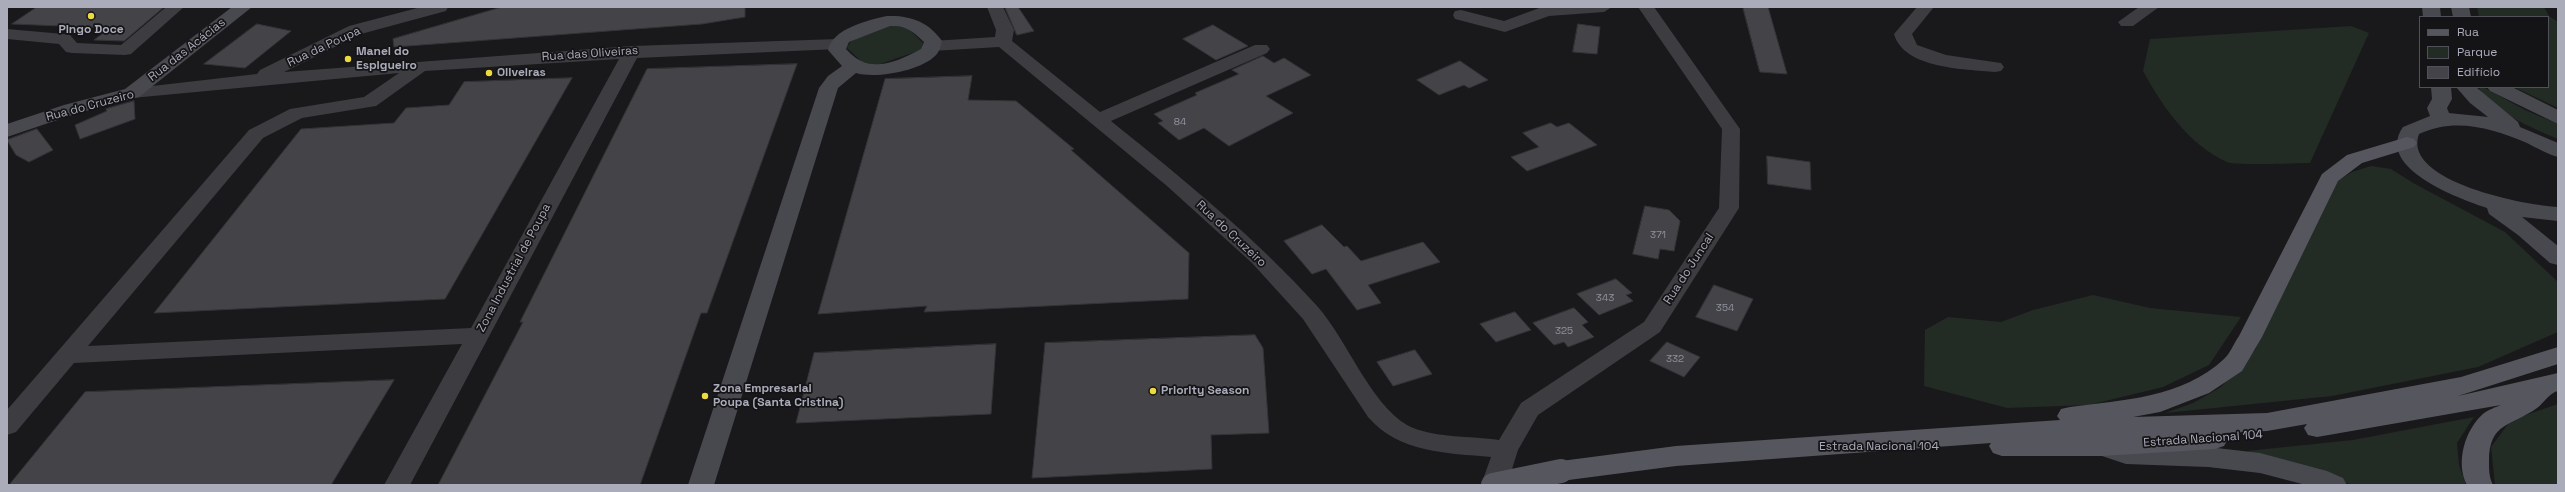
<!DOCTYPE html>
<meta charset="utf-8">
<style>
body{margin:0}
#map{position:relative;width:2565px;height:492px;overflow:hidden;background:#19191b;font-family:"Space Grotesk",sans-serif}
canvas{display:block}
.frame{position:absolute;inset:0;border:8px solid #abacba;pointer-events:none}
.legend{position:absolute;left:2419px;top:16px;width:130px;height:72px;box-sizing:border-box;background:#141416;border:1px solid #505158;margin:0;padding:5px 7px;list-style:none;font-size:12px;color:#abacba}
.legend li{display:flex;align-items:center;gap:8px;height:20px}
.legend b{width:20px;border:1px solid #505158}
</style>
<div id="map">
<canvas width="2565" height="492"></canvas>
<div class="frame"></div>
<ul class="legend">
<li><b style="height:5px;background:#56565e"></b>Rua</li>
<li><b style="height:11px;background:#232b25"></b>Parque</li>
<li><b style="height:11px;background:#434348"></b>Edifício</li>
</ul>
</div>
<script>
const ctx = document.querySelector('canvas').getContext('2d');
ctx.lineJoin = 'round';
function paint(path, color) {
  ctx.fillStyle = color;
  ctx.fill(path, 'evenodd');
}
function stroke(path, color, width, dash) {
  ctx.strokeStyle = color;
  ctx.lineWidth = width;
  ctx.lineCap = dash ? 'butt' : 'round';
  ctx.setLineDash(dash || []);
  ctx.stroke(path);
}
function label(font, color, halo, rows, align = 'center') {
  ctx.font = font + ' "Space Grotesk",sans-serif';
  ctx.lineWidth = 3.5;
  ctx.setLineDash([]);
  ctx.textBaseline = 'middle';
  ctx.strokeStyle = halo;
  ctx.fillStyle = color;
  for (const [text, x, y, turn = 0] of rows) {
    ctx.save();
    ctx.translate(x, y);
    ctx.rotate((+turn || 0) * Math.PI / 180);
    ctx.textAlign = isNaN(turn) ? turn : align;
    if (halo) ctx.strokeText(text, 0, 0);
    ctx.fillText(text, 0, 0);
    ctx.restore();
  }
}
const green = new Path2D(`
 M2477,7H2544L2549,16L2558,22V108L2514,87H2548V17H2479Z
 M889,25L908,28L923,43L921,50L877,65L862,62L847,48L851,41Z
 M2351,26L2369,33L2310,163C2296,163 2236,166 2227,162C2189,145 2162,106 2143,71L2150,39Z
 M2478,87H2483L2525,110L2558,124V139C2528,126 2497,114 2478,87Z
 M2371,166L2391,169L2415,184L2505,232L2558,282V332L2478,367L2332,396L2165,413L2193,403L2221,387L2255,350L2334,183L2352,172Z
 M2093,295L2150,308L2241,317L2209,365L2163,387L2089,405L2007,408L1924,386L1925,330L1948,317L2001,322L2033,310Z
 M2558,404V485H2495L2491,447L2511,420Z
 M2474,417L2457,443L2459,465L2466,485H2353L2247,451L2353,440Z`);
const building = new Path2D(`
 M37,7H164L124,41L94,40L110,28L12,24Z
 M502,7H745V17L702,24L394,47L393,39Z
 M1005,7H1018L1034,31L1017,35Z
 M1743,7H1768L1787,74L1760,72Z
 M257,24L291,31L245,68L204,64Z
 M1578,24L1600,27L1597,54L1573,52Z
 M1213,25L1248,46L1216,60L1183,39Z
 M1263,56L1274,63L1284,58L1311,75L1266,96L1293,113L1229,146L1204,128L1179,140L1158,123L1163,121L1154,114L1197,95L1195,93L1239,74L1232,70Z
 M1460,61L1488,80L1469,88L1464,85L1439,95L1417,80Z
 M797,64L707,313H701L640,485H438L523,322H520L647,69Z
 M972,76L968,100L1016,101L1074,149L1071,150L1189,253L1188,299L924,312L927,306L818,314L885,79Z
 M572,78L445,299L154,313L301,129L394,123L406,108L449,105L464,82Z
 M134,101L135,119L80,139L75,125L107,111L106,109Z
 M1551,123L1557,127L1569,123L1597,145L1527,171L1511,157L1539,147L1523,133Z
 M37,129L53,150L29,162L16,155L7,140Z
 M1767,156L1810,162L1811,190L1768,184Z
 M1645,206L1669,210L1680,221L1674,251L1660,249L1658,259L1633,254Z
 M1322,225L1344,247L1347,246L1361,261L1423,242L1440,262L1368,285L1381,303L1357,310L1326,269L1312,274L1284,241Z
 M1616,279L1632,293L1626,295L1633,301L1599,315L1577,294Z
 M1714,285L1753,299L1737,331L1696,317Z
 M1574,308L1588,322L1582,325L1594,337L1568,347L1564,342L1554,345L1533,323Z
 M1515,312L1531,330L1496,342L1480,324Z
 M1255,335L1263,348L1269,433L1211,435L1212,469L1032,478L1045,343Z
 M1667,342L1700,357L1684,377L1650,361Z
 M996,344L991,414L796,423L814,353Z
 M1415,350L1432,374L1393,386L1377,362Z
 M394,380L331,485H9L85,392Z`);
const street = new Path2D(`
 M166,7H184L131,54L125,55L72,53L66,52L59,44L7,39V29L64,34L70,35L77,43L121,45Z
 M421,7H448L446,11L361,34L284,72L632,46L838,39L844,40L847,44L844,48L838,49L637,58L410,485H384L462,344L74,363L16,432L7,435V410L249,130L290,109L364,97L399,73L132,98L126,97L123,93L126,89L257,74L260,70L349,26ZM619,59L471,328L88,346L263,138L302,118L376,106L425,71Z
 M987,7H1003L1014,30L1012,41L1100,112L1255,45H1267L1270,49L1267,53L1111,121C1183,179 1256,238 1318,307C1347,340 1370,403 1407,425C1430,438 1473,436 1499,440L1521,403L1644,322L1719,208L1722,129L1638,7H1654L1740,129L1739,208L1660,332L1538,415L1518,450L1507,485H1481L1491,457C1447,453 1399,453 1368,417L1303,319L1252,263L1167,186L999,47L932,51L926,50L923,46L926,42L932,41L995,37L996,30Z
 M1542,7H1612L1604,12L1549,16L1505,32L1455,19L1453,15L1455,11L1461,10L1504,21Z
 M1917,7H1934L1912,34L1917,45L1946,55L2001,63L2004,67L2001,71L1995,72C1964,69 1904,69 1894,34Z
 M2139,7H2159L2133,26H2121L2118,22Z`);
const secondary = new Path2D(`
 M232,7H252L139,97L78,113L7,137V124L64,105L125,89Z
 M2422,7H2440L2441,17H2423Z
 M2451,7H2469L2471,17H2453Z
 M887,16C910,15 929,22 942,41C941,46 939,52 936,55C921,71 876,79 856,73L838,88L714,485H688L819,88L828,76L842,66L828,50C832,29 868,20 887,16ZM890,26C905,25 913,31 924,42L921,49C895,63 868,75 846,49L849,42Z
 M2431,87H2451L2452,99L2447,108L2449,113L2488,117L2470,103L2456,87H2476L2518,122L2520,127L2558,143V157C2547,154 2537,148 2527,143C2492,128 2455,117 2419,134C2401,182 2529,206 2558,207V221L2522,217L2558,246V265L2550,263L2518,235L2489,214L2487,208C2460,199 2374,168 2403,127L2430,116L2427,108L2432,99Z
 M2487,87H2512L2558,110V124L2490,91Z
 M2102,436L2127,444L2208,447L2260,453L2327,471L2343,478L2347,485H2306L2260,473L2208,467L2126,464L2093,453L2089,446L2093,439Z`);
const primary = new Path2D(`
 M2407,137L2414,139L2417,143L2414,147L2362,163L2338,181L2262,337L2242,371L2209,393L2160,412L2133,417L2267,413L2461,377L2558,347V364L2458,396L2558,373V391C2549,393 2545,402 2537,408C2512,426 2489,422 2489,461C2489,470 2489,477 2493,485H2467C2455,463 2465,429 2484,413C2488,410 2496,407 2501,405L2317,437L2308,435L2304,428L2307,424L2267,431L2224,433L2228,439L2224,446L2215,449L2102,456H2002L1993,453L1989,446L1991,443L1676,466L1561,481L1552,478L1548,471L1552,464L1561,461L1676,446L2060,420L2057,416L2061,409L2070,407C2123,400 2182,398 2224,359C2230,354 2234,343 2239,336L2322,174L2347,155Z`);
const primaryBridge = new Path2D(`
 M1493,485L1561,471`);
const markers = [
 [91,16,4,"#ecda40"],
 [348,59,4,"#ecda40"],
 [489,73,4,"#ecda40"],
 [1153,391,4,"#ecda40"],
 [705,396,4,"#ecda40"]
];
const numberNames = [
 ["84",1180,122],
 ["371",1658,235],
 ["343",1605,298],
 ["354",1725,308],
 ["325",1564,331],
 ["332",1675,359]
];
const poiNames = [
 ["Pingo Doce",91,30,"center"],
 ["Manel do",356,52],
 ["Espigueiro",356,66],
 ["Oliveiras",497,73],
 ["Zona Empresarial",713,389],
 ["Poupa (Santa Cristina)",713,403],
 ["Priority Season",1161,391]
];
const streetNames = [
 ["Rua da Poupa",324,47,-25],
 ["Rua das Acácias",187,50,-38],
 ["Rua das Oliveiras",590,54,-4],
 ["Rua do Cruzeiro",90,106,-15],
 ["Rua do Cruzeiro",1231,234,43],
 ["Zona Industrial de Poupa",514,268,-62],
 ["Rua do Juncal",1689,269,-57],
 ["Estrada Nacional 104",2203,439,-4],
 ["Estrada Nacional 104",1879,447]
];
paint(green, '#232b25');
paint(building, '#434348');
stroke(building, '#343337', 1);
paint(street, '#3c3c41');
paint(secondary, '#48484f');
paint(primary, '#56565e');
stroke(primaryBridge, '#56565e', 24);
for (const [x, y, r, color] of markers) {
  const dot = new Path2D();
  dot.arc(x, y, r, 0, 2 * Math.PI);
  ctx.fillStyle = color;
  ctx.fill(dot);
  stroke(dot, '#141416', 1.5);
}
label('10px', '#91929e', null, numberNames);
label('bold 12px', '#abacba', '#141416', poiNames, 'left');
label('12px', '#abacba', '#141416', streetNames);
</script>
